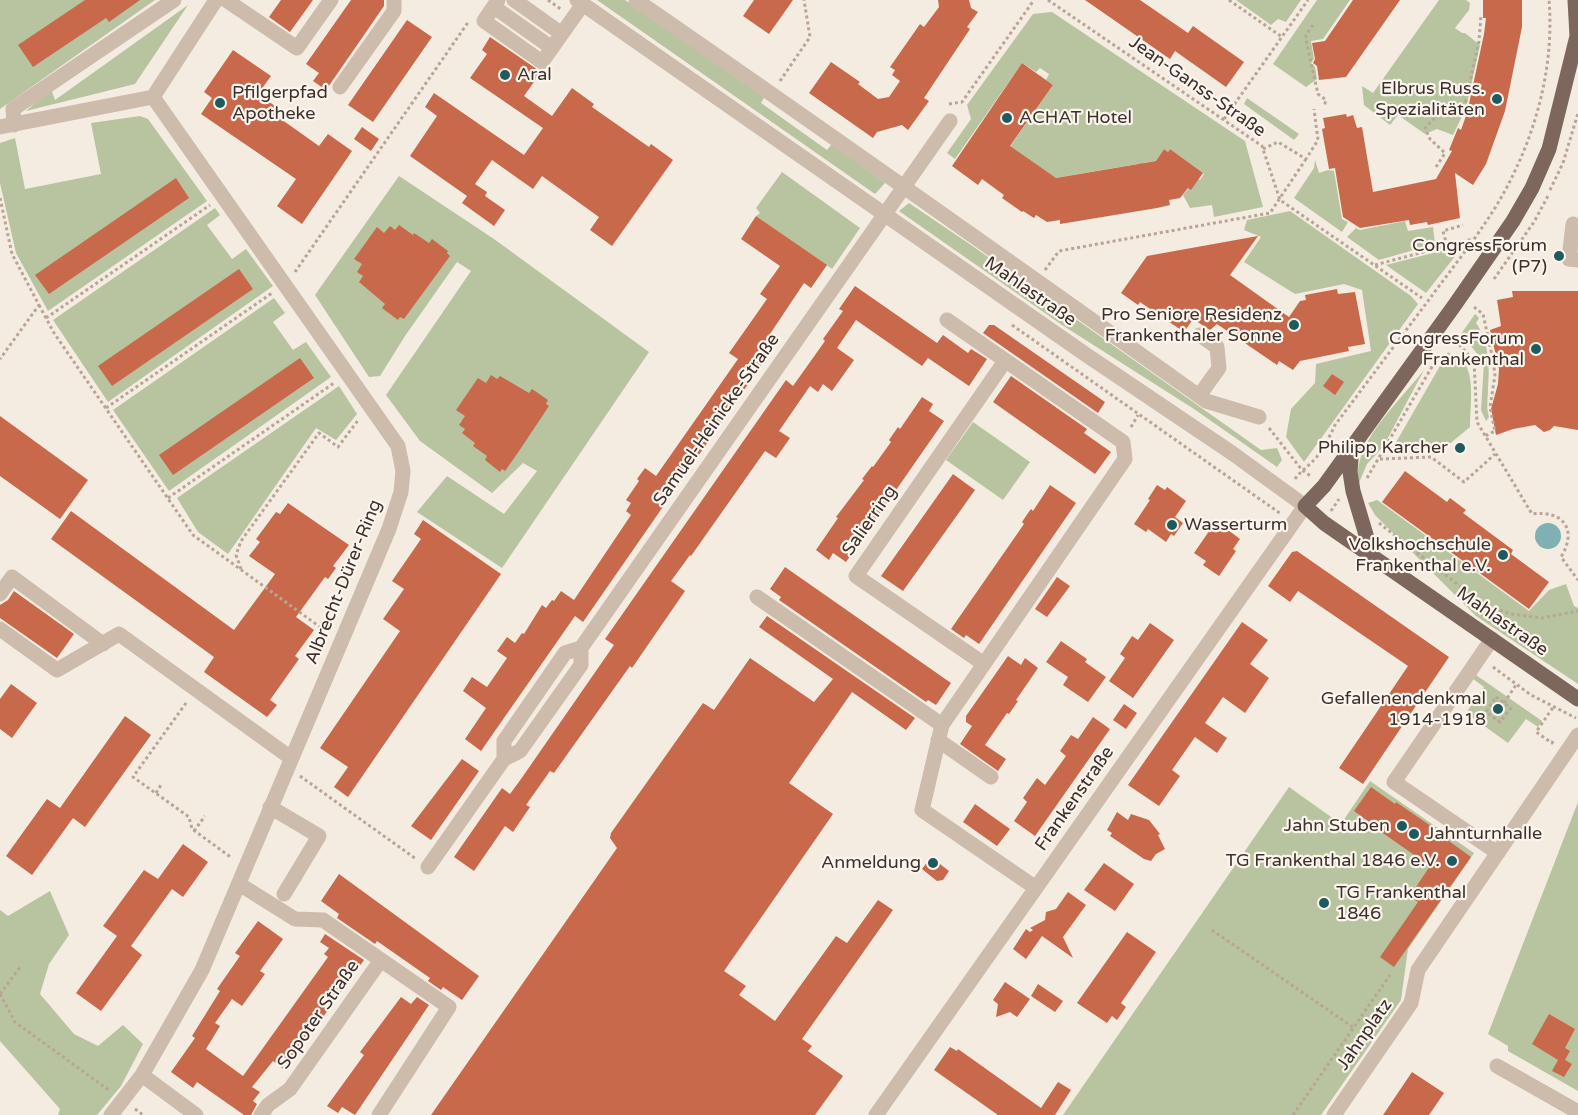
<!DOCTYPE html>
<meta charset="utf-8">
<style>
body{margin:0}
canvas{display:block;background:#f4ebe1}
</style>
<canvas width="1578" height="1115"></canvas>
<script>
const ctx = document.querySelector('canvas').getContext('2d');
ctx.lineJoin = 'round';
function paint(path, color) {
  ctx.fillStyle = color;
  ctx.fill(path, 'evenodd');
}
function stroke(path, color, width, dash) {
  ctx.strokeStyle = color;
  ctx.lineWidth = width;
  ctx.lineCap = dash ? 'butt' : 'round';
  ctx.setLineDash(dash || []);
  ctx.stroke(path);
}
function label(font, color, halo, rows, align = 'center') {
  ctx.font = font + ' "Varela Round",sans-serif';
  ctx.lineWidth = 4.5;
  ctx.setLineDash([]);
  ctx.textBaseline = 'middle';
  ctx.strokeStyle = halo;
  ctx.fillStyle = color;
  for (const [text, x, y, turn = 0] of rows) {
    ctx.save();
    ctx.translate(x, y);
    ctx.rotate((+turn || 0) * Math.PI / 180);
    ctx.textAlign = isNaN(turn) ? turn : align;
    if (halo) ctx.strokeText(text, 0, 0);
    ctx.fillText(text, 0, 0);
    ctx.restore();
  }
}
const green = new Path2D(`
 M0,0H155L0,109Z
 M597,0H625L765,96L761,103L827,150L832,144L885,183L875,194Z
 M1236,0H1301L1286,22L1278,19L1271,25Z
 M1317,0H1350L1323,39L1311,41L1314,59L1311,63L1315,67L1317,79L1306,87L1273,64Z
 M1439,0H1466L1470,3L1469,10L1455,28L1462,33H1465L1480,45L1466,108L1453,135L1437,129L1425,134L1398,115L1390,125L1364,105L1362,86L1373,93Z
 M188,5L135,84L26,111L51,89L55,100Z
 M1052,12L1245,141L1263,207L1214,217L1212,205L1190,208L1183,195L1197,178L1200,180L1204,174L1170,149L1168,152L1164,149L1156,161L1143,163V167L1137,164L1056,178L1007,151L1053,85L1046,80L1049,74L1040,68L1036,72L1022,63L955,159L947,153L971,119L967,105L1033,14Z
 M1247,98L1299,134L1294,140L1244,104Z
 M140,116L148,119L207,201L48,311L16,253L0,183V143L15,138L25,189L101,174L91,123Z
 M1315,160L1319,173L1328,170L1334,171L1342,219L1348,222L1342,232L1294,198L1314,168Z
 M782,172L860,228L832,269L756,216L760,213L756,208Z
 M399,176L494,239L649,352L502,568L417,512L447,476L504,514L537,471L523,463L492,493L420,441L386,395L471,271L457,262L405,336L380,376L369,377L315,295Z
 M909,203L971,245L1261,450L1277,448L1282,460L1277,467L1194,409L1062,325L899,211Z
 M215,208L220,215L207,225L232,259L246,249L273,286L108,402L53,320Z
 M1290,211L1411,296L1418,304L1304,462L1286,437L1291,409L1315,383L1316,364L1371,351L1362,290L1344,284L1295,294L1244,262L1261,237L1244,230L1247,220Z
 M1405,221L1408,231L1433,227L1435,244L1379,260L1347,237L1356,228L1360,230Z
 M1464,245L1426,293L1386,265Z
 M274,298L285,313L273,322L293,350L306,342L331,377L169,491L113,410Z
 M1475,314L1479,318L1476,323C1489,342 1490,366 1488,388C1488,398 1486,407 1489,417L1486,421L1481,410L1484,362L1461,334Z
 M1448,352L1454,356L1457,353C1477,371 1470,402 1470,427L1447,446L1391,451Z
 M1424,370L1383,447L1367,464L1359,483L1356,481C1358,470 1359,459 1364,449C1377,421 1405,394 1424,370Z
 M339,386L357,414L336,440L316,428L228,554L198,532L177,498Z
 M973,422L1030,462L1003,500L946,460Z
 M1377,500L1529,611L1549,590L1566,584L1574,606L1578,608V684L1476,616L1375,515L1368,503Z
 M1476,675L1542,721L1538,727L1526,719L1508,743L1466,713L1484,687L1473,679Z
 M1370,781L1474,853L1408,949L1401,1000L1321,1115H1063L1289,787L1341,824Z
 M1578,802V1091L1508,1051V1046L1488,1034Z
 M50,891L69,935L49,964L40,994L74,1034L98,1046L123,1025L143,1044L121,1086L97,1115H58L60,1109L0,1041V910L8,916Z`);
const water = new Path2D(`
 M1535 536a13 13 0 1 1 26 0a13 13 0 1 1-26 0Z`);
const building = new Path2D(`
 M85,0H140L109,22L106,18L33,67L18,45Z
 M281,0H313L290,32L269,17Z
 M351,0H384V6L326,90L313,81L319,73L306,64Z
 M754,0H793L769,34L743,16Z
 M938,0H969L971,8L978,12L967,27L970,29L924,98L929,101L908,130L902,125L877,132L873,138L809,93L831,62L860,82L858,84L878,99L889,97L900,81L892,75L895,70L890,67L920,24L924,27L939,7Z
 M1085,0H1140L1188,33L1193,26L1244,62L1226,87L1175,51L1170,59Z
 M1353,0H1400L1346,77L1319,80L1317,66L1313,63L1315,59L1312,43L1325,41Z
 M1483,0H1522V27L1505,111L1486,164L1473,185L1455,173L1460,218L1428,225L1427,222L1410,225L1409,220L1360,228L1343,217L1335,168L1329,169L1322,129L1325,128L1323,118L1346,114L1347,117L1353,115L1357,128L1362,127L1373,192L1436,179L1452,151L1449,150L1458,128L1461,130L1467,113L1484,34L1486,18H1483Z
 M407,20L432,37L373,122L348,105Z
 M490,37L541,72L524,96L552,116L572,88L594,104L592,107L649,147L651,144L673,160L612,246L590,230L599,217L542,176L533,189L492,160L475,184L487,192L485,196L505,210L494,226L462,203L467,196L410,156L437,116L425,107L434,93L524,155L543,128L470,78L487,54L482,50Z
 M233,50L271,76L258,94L282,111L278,117L319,146L328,134L352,151L302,224L277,206L296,179L201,114L212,98L204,92Z
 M1022,63L1053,85L1010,146L1056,178L1156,161L1164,149L1168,152L1170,149L1203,173L1191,190L1188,188L1180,198L1169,200L1170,205L1157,208L1060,224V220L1047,222L1036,215L1034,218L1023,211L1022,212L1002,198L1004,195L982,179L978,185L952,166Z
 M362,127L379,139L371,151L354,139Z
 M176,178L189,198L49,294L35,275Z
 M756,216L827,265L811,288L804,283L754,358L762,364L583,622L575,616L481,751L465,739L486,708L463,691L472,677L487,687L507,658L497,651L507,637L515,643L522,633L524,634L542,605L546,608L552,600L554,601L561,591L574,600L631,515L626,511L631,503L626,500L639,481L637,479L645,468L656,476L738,359L729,353L767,299L760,294L780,266L741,239Z
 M399,225L413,235L414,233L429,243L432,239L448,251L447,253L450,256L404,319L400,317L398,320L382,308L385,304L359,282L363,276L357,272L362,264L354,259L377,227L384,233L390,226L395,230Z
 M1258,236L1230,275L1289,317L1300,301L1306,300L1305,295L1337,289L1338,294L1355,292L1365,344L1348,347L1349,351L1300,361L1293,370L1279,361L1277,365L1217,324L1210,330L1193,319L1184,332L1140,302L1138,305L1121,293L1147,256Z
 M239,269L253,289L112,386L98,366Z
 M855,286L937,343L943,335L968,353L971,349L987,359L969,386L928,358L922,366L856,320L837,348L854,360L832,391L823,384L818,392L810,386L779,431L790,438L776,458L765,451L691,556L690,555L671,581L685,591L632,668L630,666L554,773L550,771L526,805L530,807L513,832L505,826L474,871L454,857L502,788L510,794L521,779L614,645L605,639L786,380L793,386L825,341L823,339L843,311L839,309Z
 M1512,291H1578V430L1554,426L1550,430L1544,432L1535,425L1513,429L1496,435L1491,409L1498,384L1499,369L1490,330L1501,326L1497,300L1513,297Z
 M989,325H994L1105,402L1098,413L983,333Z
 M300,358L314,378L173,475L159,455Z
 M1332,374L1344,382L1335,395L1323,386Z
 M491,375L497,379L500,376L529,393L532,389L548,400L546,404L549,406L519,451L505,471L502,469L500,472L485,460L487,456L473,446L475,443L462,433L465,429L459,425L465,416L456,410L478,378L486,383Z
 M1011,376L1087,429L1084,433L1111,452L1095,474L993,402Z
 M922,397L933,404L929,411L944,421L846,562L833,553L829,560L816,550L838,518L836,517L864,480L862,479L872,466L873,467L891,442L889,440L898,427L900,429Z
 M0,416L88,480L60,519L0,476Z
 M1405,471L1447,502L1450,498L1466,510L1463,513L1513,550L1511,554L1549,582L1529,609L1382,502Z
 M953,474L975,490L903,591L881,576Z
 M1050,485L1076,503L979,644L966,635L964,638L951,629L1024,524L1022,522L1026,516L1031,509L1033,511Z
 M1157,485L1165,490L1167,487L1186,501L1175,517L1183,523L1174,536L1171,534L1166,542L1148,529L1146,532L1134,524L1150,500L1148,499Z
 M288,503L349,545L333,566L336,568L328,579L325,577L296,617L314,630L295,656L299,659L270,700L277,705L267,717L204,672L214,657L51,539L71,511L234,630L275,574L249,556L260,542L256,539L276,512L280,514Z
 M423,520L501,574L348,797L334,787L348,767L320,748L400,631L383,619L404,589L392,581L421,539L414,534Z
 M1214,524L1226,532L1228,530L1240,539L1233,549L1236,551L1219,576L1203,565L1206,561L1194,553Z
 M1297,551L1449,657L1363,784L1339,768L1408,666L1298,591L1290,602L1268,586L1292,552Z
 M785,567L951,683L936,705L928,700L926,702L779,600L781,597L770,589Z
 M1057,577L1070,586L1047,617L1035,609Z
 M14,591L74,634L57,658L0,618V605L8,600Z
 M767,616L915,718L906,730L852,692L789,783L833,814L724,971L746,986L739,995L775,1021L836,936L847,943L878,900L893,910L802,1039L812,1046L808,1051L843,1076L815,1115H431L617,848L610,838L611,833L703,703L714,710L750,658L814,702L833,679L759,627Z
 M1242,622L1268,640L1250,664L1269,678L1245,713L1223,697L1205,723L1227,738L1217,753L1195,737L1172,770L1180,776L1159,806L1128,785Z
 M1150,623L1174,640L1133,698L1109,681L1125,658L1120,654L1132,636L1138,640Z
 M1061,641L1087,659L1085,662L1106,677L1088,702L1063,685L1068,677L1046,662Z
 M1008,656L1021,665L1025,658L1038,668L1016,700L1018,701L1009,714L1007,713L985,745L1006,759L998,771L960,744L972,726L966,722V716Z
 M11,684L37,703L12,738L0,729V699Z
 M1124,704L1137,713L1126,729L1113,720Z
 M125,716L151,735L85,827L73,818L32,875L6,856L47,799L60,808Z
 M1093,717L1110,729L1035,836L1014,821L1027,802L1023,798L1037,778L1045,785L1066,756L1060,751L1071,735L1078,739Z
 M462,759L479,771L431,840L411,826Z
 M1371,787L1395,804L1396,802L1450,839L1449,841L1471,857L1394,967L1380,957L1418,902L1410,896L1430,866L1377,829L1378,828L1354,811Z
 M975,804L1010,829L997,846L963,822Z
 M1117,812L1128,820L1131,814L1149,820L1160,834L1158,835L1165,849L1156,854L1151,861L1144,859L1110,836L1112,833L1107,830Z
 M183,844L208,862L183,897L172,889L131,946L142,955L101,1011L76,993L117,936L103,926L144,870L158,879Z
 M931,857L949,871L943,880L937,881L922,869Z
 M1104,863L1134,884L1115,911L1084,890Z
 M339,874L479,976L462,1000L443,987L441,990L428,981L430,978L377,941L375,944L337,918L339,914L321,901Z
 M1068,892L1086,905L1063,937L1073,958L1042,936L1026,959L1013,949L1026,929L1030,932L1033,930L1030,928L1045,920L1046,912L1056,909Z
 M258,921L283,939L260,971L265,974L242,1006L232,999L215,1023L220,1026L206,1049L243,1076L328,957L324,954L329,948L320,942L325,934L364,960L285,1070L273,1061L252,1087L260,1092L253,1101L257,1104L251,1115H244L197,1082L193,1088L171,1072L195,1038L192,1036L220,991L217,989L240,956L235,953Z
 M1127,932L1156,952L1121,1003L1126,1007L1117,1020L1112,1016L1107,1023L1077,1003Z
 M1005,982L1030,999L1017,1017L1010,1012L996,1017L998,1004L993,1000Z
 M1038,984L1063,1001L1055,1012L1031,996Z
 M401,997L411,1004L417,997L429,1005L355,1115L342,1107L338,1113L327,1106L364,1055L360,1052Z
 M1549,1014L1575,1029L1565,1048L1570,1051L1565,1060L1572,1064L1564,1077L1552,1071L1558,1060L1532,1044Z
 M950,1047L957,1051L958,1049L1041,1108L1058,1082L1071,1090L1055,1115H998L934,1070Z
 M1412,1072L1444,1093L1429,1115H1383Z`);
const path = new Path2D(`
 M548,0L562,10
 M1048,0L1262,146L1280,200L1422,298
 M1229,0L1282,37
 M1313,25L1306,35V40L1318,94L1326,100L1324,107
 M780,81L810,37L804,0
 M949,104L962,102L1034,0
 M1224,119L1308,0
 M1263,149L1278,142L1306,159L1318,140L1314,109
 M1436,167L1445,153L1430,139L1425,128L1440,112L1464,109L1479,41L1481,15
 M1550,190L1563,163L1578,113
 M0,198L12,254L39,305L0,359
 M1447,246L1443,231L1463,225
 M1375,265L1472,239
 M1045,270L1059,251L1270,213L1306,159
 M295,272L469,21
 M1494,279L1534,222L1548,196
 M39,305L54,333L193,535L327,632
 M1474,307L1483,314L1493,360L1495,375L1490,407L1495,431L1485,436
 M46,318L210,205
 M1012,325L1281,514
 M1455,340L1474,361L1477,422L1532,514C1563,510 1578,529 1561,557L1578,580
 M106,408L272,293
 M1131,427L1138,415
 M1269,428L1302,470L1312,477
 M1380,459L1431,457L1464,482L1495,454
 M1367,478L1433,365
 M1295,479C1300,472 1306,468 1312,462C1322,452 1329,438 1335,425C1366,384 1397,342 1428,301C1457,261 1491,221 1512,177C1539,123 1554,60 1549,0
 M168,498L334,383
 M1331,511L1339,499
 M1379,523L1484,605L1511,614L1542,618L1578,611
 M241,569L236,555L241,541L319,433L338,447L359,419
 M1493,667L1531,695L1576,718
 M1496,697L1511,708L1500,722L1486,712Z
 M186,703L133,777L189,817L192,829L232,858
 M1504,703L1516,685
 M1553,741L1552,743L1536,732L1554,706
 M300,776L416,859
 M156,793L161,785
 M194,831L205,816
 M1212,930L1354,1028
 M0,994L15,1022L110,1091
 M0,994L21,966
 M135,1109L143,1115
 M1293,1115L1390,975`);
const minor = new Path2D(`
 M226,0L297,48L331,0
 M498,0L484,21L542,62L583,4
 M514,0L562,34
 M577,0L1085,354L1232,453L1305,506L876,1115
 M636,0C825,130 1012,263 1199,396L1206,401L1259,417
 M494,7L552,48
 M340,87L394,11V0
 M14,125L13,109L174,0
 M0,127L153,97
 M1573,224L1569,259L1578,260
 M947,320L1123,442L1125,459L942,725L922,810L1036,888
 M1199,396L1219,368L1217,347L1200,335
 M0,594L12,577L103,644
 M757,597L942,725
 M0,629L57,670L119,634L291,758
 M1492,639L1394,782L1498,853
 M984,664L856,576L1005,361
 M938,740L991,777
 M504,759L520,751L581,665V648
 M270,807L319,836L284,894
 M428,867L504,759V741L565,653L581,648L950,121
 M239,884L295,919L323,920L449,1007L379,1115
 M1497,1066L1578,1112
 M142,1075L196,1115
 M111,1115L142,1075L202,970L389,529L401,492L403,471L398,446L153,97L216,0
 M261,1115L268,1105L290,1089L381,960
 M1334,1115L1411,1003L1418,970L1578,735`);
const major = new Path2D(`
 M1575,0L1577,36L1549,149L1532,188L1513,221L1454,306L1324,486L1305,506L1324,523L1578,699
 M1352,447L1350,472L1353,491L1372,555`);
const markers = [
 [505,75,6,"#1f5a5e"],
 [1497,99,6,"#1f5a5e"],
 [220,103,6,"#1f5a5e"],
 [1007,118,6,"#1f5a5e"],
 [1559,256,6,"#1f5a5e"],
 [1294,325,6,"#1f5a5e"],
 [1536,349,6,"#1f5a5e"],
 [1460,448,6,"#1f5a5e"],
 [1172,525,6,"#1f5a5e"],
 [1503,555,6,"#1f5a5e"],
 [1498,709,6,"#1f5a5e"],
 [1402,826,6,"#1f5a5e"],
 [1414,834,6,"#1f5a5e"],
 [1452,861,6,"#1f5a5e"],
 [933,863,6,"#1f5a5e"],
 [1324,903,6,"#1f5a5e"]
];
const poiNames = [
 ["Aral",517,75,"left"],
 ["Elbrus Russ.",1485,89],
 ["Spezialitäten",1485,110],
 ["Pfilgerpfad",232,93,"left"],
 ["Apotheke",232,114,"left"],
 ["ACHAT Hotel",1019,118,"left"],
 ["CongressForum",1547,246],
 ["(P7)",1547,267],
 ["Pro Seniore Residenz",1282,315],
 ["Frankenthaler Sonne",1282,336],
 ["CongressForum",1524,339],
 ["Frankenthal",1524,360],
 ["Philipp Karcher",1448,448],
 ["Wasserturm",1184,525,"left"],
 ["Volkshochschule",1491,545],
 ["Frankenthal e.V.",1491,566],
 ["Gefallenendenkmal",1486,699],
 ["1914-1918",1486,720],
 ["Jahn Stuben",1390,826],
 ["Jahnturnhalle",1426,834,"left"],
 ["TG Frankenthal 1846 e.V.",1440,861],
 ["Anmeldung",921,863],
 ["TG Frankenthal",1336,893,"left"],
 ["1846",1336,914,"left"]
];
const streetNames = [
 ["Jean-Ganss-Straße",1197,87,35],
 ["Mahlastraße",1030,292,35],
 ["Samuel-Heinicke-Straße",717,420,-55],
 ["Salierring",870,521,-55],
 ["Albrecht-Dürer-Ring",344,582,-68],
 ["Mahlastraße",1502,622,35],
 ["Frankenstraße",1075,799,-55],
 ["Sopoter Straße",319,1015,-55],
 ["Jahnplatz",1365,1035,-55]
];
paint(green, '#b8c4a0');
paint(water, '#7fb0b2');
paint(building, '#c8694b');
stroke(path, '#b9a596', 3, [3, 3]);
stroke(minor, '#cdbbac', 15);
stroke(major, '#7d675c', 15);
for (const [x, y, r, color] of markers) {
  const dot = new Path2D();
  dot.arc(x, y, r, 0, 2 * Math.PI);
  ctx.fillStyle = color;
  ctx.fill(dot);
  stroke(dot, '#fbf5ee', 2);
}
label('18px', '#3b302b', '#fbf5ee', poiNames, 'right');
label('18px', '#3b302b', '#fbf5ee', streetNames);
</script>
